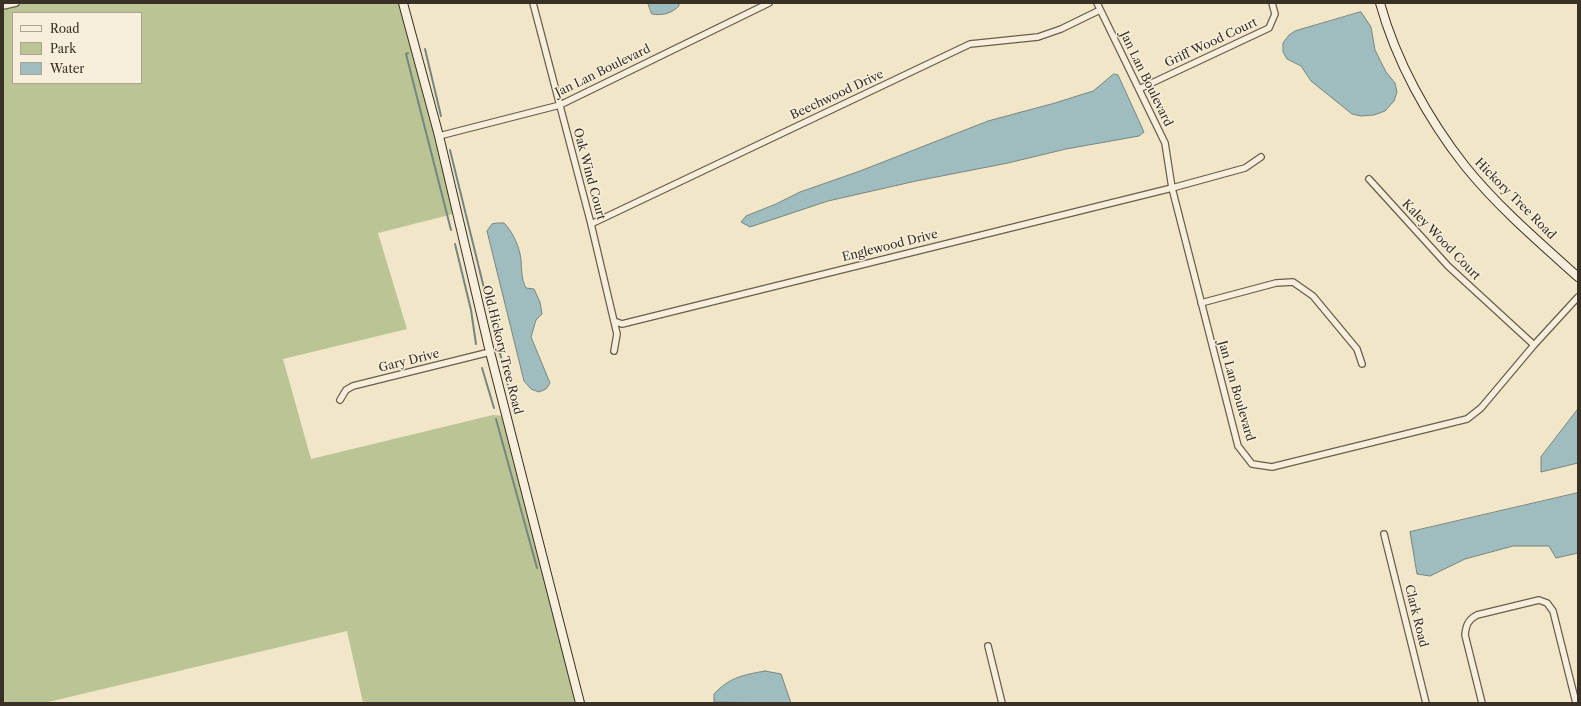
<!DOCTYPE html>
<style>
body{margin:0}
#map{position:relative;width:1581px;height:706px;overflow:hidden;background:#f2e6c8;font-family:"Libre Caslon Text",serif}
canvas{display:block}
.frame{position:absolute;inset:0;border:4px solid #3a3126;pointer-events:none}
.legend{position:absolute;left:12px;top:12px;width:130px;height:72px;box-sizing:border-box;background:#f7efdb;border:1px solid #aba393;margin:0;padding:5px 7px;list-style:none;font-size:12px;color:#3a3126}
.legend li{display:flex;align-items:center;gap:8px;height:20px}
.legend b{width:20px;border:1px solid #aba393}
</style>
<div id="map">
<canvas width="1581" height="706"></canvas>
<div class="frame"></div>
<ul class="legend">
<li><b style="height:5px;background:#f7efdb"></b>Road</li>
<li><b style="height:11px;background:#bbc495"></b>Park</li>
<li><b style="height:11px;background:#9fbdbe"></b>Water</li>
</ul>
</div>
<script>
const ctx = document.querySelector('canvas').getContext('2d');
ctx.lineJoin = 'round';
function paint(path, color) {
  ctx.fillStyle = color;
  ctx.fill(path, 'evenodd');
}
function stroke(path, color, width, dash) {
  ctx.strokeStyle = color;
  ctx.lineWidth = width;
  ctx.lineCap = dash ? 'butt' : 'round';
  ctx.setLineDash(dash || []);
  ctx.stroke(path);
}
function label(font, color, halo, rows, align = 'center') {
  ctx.font = font + ' "Libre Caslon Text",serif';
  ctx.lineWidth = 3;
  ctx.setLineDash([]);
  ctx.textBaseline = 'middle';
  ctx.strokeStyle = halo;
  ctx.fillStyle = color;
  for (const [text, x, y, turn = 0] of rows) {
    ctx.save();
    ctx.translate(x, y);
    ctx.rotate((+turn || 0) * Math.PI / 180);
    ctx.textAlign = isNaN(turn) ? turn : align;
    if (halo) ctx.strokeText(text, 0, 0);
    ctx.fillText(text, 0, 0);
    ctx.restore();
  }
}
const green = new Path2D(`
 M3,3H400L435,136L453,214L378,233L407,329L283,359L311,459L493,415L503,416L576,703H363L347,631L44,703H3ZM13,13H141V83H13Z`);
const water = new Path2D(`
 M648,3H679V6C672,13 663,16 652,14Z
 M1361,12L1371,27L1375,50L1386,72L1395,83L1397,92L1394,101L1385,111L1374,115L1361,116L1352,114L1311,81L1301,66L1287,59L1283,52V43L1289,35L1295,31Z
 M1114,74L1118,75L1144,132L1139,136L1066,149L1008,163L916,181L828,201L750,227L741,222L746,216L776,204L800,192L860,171L988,121L1055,103L1093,91Z
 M498,223H504C513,232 520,248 521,260C522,270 521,279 526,288L534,289L540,302L542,314L536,320L531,337L550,383L546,389L539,392L531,389L524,381L487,231L492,224Z
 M1578,409V463L1541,472V457Z
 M1578,493V553L1556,558L1549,546H1513L1465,559L1430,576L1417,574L1410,532Z
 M765,671L781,674L791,703L714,702V694C730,677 743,675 765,671Z`);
const stream = new Path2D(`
 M425,49L441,116
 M408,53L406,54L451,230
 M450,150L512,402
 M455,244L471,310L476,344
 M482,368L494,408
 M496,419L537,568`);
const street = new Path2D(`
 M533,3L591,224L617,334L614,351
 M1097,3L1165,143L1172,188L1238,446L1252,464L1272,467L1467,419L1481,408L1534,345L1578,297
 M3,6L16,3
 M1139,89L1269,28L1275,14L1272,3
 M439,136L560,105L769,3
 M1369,179L1448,266L1534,345
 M591,224L970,44L1038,37L1061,29L1100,10
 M1201,303L1276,283L1293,282L1313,296L1357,349L1362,364
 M614,321L622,324L1172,188L1245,168L1261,157
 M340,400L346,390L353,386L490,352
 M1384,534L1426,703
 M988,646L1002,703
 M1482,703L1465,635C1466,625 1468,620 1477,615L1539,600L1547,603L1553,611L1576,703`);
const secondary = new Path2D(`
 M403,3L439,136L490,352L580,703
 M1380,3C1396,61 1428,119 1465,166C1498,207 1539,242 1578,277`);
const streetNames = [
 ["Griff Wood Court",1211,43,-25],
 ["Jan Lan Boulevard",603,71,-26],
 ["Jan Lan Boulevard",1146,79,64],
 ["Beechwood Drive",837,95,-25],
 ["Oak Wind Court",589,174,75],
 ["Hickory Tree Road",1515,199,45],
 ["Kaley Wood Court",1441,240,46],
 ["Englewood Drive",890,246,-14],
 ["Old Hickory Tree Road",502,350,76],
 ["Gary Drive",409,361,-14],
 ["Jan Lan Boulevard",1236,391,74],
 ["Clark Road",1416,616,76]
];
paint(green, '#bbc495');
paint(water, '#9fbdbe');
stroke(water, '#778581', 1);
stroke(stream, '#778581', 2);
stroke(street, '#685e4e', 8);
stroke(secondary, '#3a3126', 10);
stroke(street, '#f7efdb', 5.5);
stroke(secondary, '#f7efdb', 8);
label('12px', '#3a3126', '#f7efdb', streetNames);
</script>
